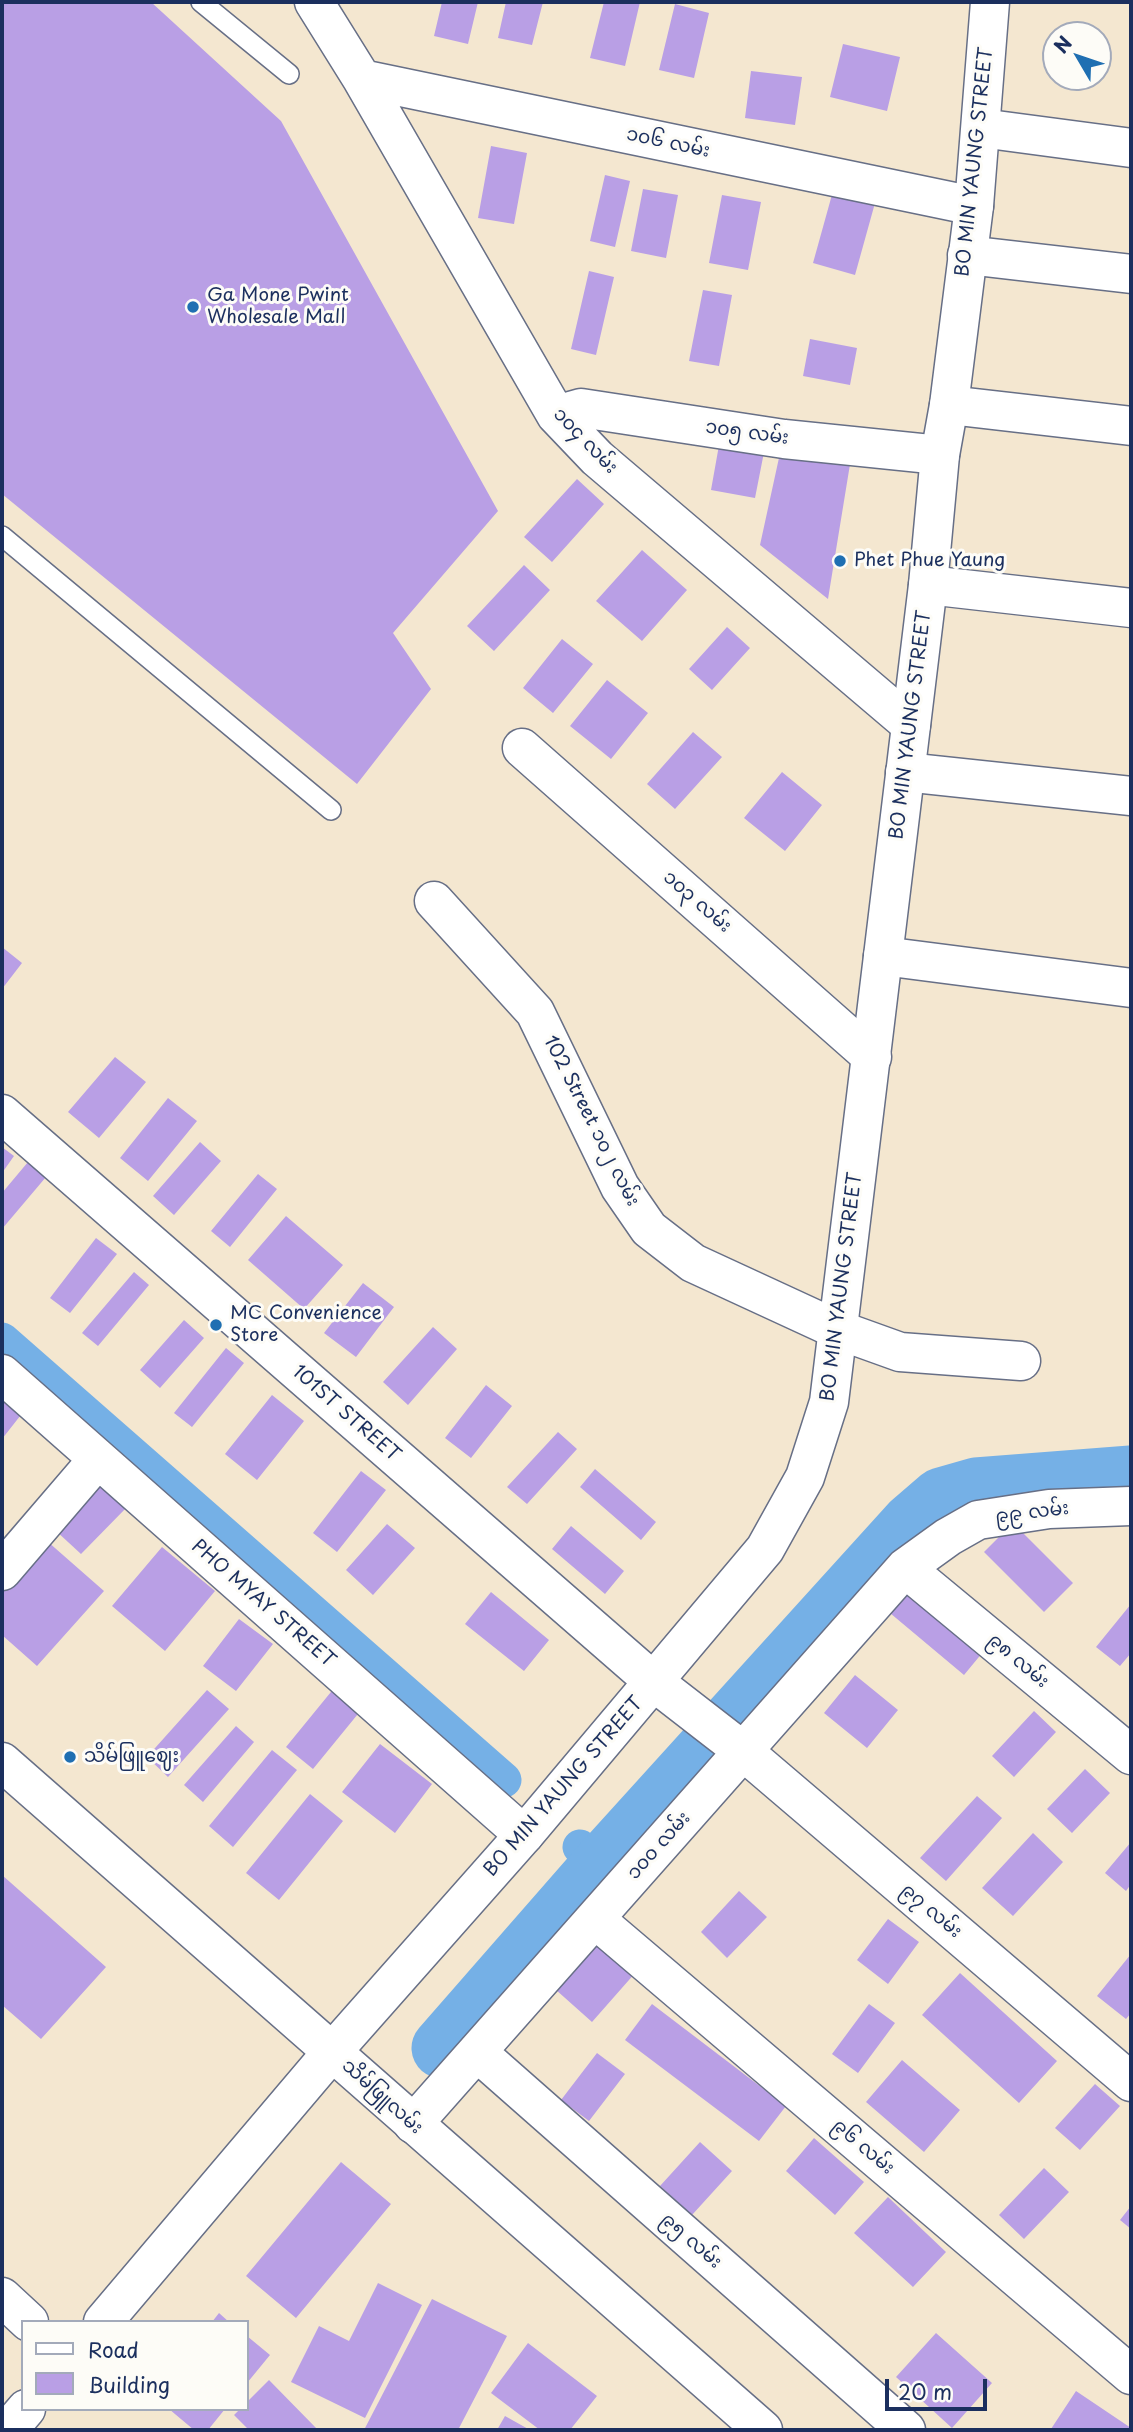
<!DOCTYPE html>
<meta charset="utf-8">
<style>
body{margin:0}
#map{position:relative;width:1133px;height:2432px;overflow:hidden;background:#f4e7d0;font-family:"Playpen Sans",sans-serif}
canvas{display:block}
.frame{position:absolute;inset:0;border:4px solid #1b2f5e;pointer-events:none}
.legend{position:absolute;left:21px;top:2320px;width:228px;height:91px;box-sizing:border-box;background:#fdfcf7;border:2px solid #a3aaba;margin:0;padding:9px 12px;list-style:none;font-size:21px;color:#1b2f5e}
.legend li{display:flex;align-items:center;gap:14px;height:35px}
.legend b{width:35px;border:2px solid #a3aaba}
.north{position:absolute;left:1042px;top:21px;width:70px;height:70px;box-sizing:border-box;background:#fdfcf7;border:2px solid #a3aaba;border-radius:50%;rotate:309deg;font-size:19px;font-weight:700;line-height:28px;text-align:center;color:#1b2f5e}
.north::after{content:'';display:block;margin:auto;width:24px;height:32px;background:#1f6fb2;clip-path:polygon(50% 0,100% 100%,50% 72%,0 100%)}
.scale{position:absolute;left:885px;top:2379px;width:102px;height:32px;box-sizing:border-box;border:4px solid #1b2f5e;border-top:0;padding-left:9px;font-size:21px;line-height:24px;white-space:nowrap;color:#1b2f5e;-webkit-text-stroke:5px #fdfcf7;paint-order:stroke}
</style>
<div id="map">
<canvas width="1133" height="2432"></canvas>
<div class="frame"></div>
<ul class="legend">
<li><b style="height:9px;background:#fff"></b>Road</li>
<li><b style="height:19px;background:#b99fe5"></b>Building</li>
</ul>
<div class="north">N</div>
<div class="scale">20 m</div>
</div>
<script>
const ctx = document.querySelector('canvas').getContext('2d');
ctx.lineJoin = 'round';
function stroke(path, color, width, dash) {
  ctx.strokeStyle = color;
  ctx.lineWidth = width;
  ctx.lineCap = dash ? 'butt' : 'round';
  ctx.setLineDash(dash || []);
  ctx.stroke(path);
}
function paint(path, color) {
  ctx.fillStyle = color;
  ctx.fill(path, 'evenodd');
}
function label(font, color, halo, rows, align = 'center') {
  ctx.font = font + ' "Playpen Sans","Noto Sans Myanmar",sans-serif';
  ctx.lineWidth = 6;
  ctx.setLineDash([]);
  ctx.textBaseline = 'middle';
  ctx.strokeStyle = halo;
  ctx.fillStyle = color;
  for (const [text, x, y, turn = 0] of rows) {
    ctx.save();
    ctx.translate(x, y);
    ctx.rotate((+turn || 0) * Math.PI / 180);
    ctx.textAlign = isNaN(turn) ? turn : align;
    if (halo) ctx.strokeText(text, 0, 0);
    ctx.fillText(text, 0, 0);
    ctx.restore();
  }
}
const canal = new Path2D(`
 M2,1340L504,1780
 M580,1847L602,1865`);
const river = new Path2D(`
 M442,2048L602,1865L912,1523L941,1498L976,1488L1131,1476`);
const building = new Path2D(`
 M2,2H151L281,121L498,511L393,633L431,689L357,784L2,494Z
 M442,2H478L468,44L434,36Z
 M506,2H543L532,45L498,38Z
 M604,2H640L625,66L590,58Z
 M675,4L709,13L694,78L659,70Z
 M843,44L900,57L887,111L830,97Z
 M751,71L802,77L795,125L745,118Z
 M491,146L527,153L514,224L478,218Z
 M605,175L630,181L615,247L590,241Z
 M643,189L678,195L666,258L631,251Z
 M833,191L875,203L855,275L813,263Z
 M722,195L761,202L748,270L709,263Z
 M589,271L614,277L596,355L571,349Z
 M703,290L732,295L719,366L689,361Z
 M810,339L857,348L850,385L803,376Z
 M721,434L766,442L755,498L711,490Z
 M782,444L852,452L828,599L760,545Z
 M577,479L604,504L552,562L524,537Z
 M642,550L687,590L642,641L596,601Z
 M524,565L550,590L494,651L467,626Z
 M727,627L750,648L712,690L689,669Z
 M562,639L593,664L553,713L523,688Z
 M607,680L648,713L611,759L570,726Z
 M693,732L722,757L675,809L647,784Z
 M782,772L822,805L785,851L744,818Z
 M2,947L22,963L2,989Z
 M115,1057L146,1082L99,1138L68,1112Z
 M168,1098L197,1121L148,1181L120,1158Z
 M200,1142L221,1161L174,1215L153,1196Z
 M2,1147L14,1156L2,1173Z
 M28,1162L46,1177L2,1229V1193Z
 M258,1174L277,1189L230,1247L211,1231Z
 M286,1216L343,1265L304,1309L248,1260Z
 M96,1238L117,1254L70,1313L50,1298Z
 M134,1272L149,1285L98,1346L82,1333Z
 M363,1283L394,1307L356,1357L324,1333Z
 M184,1320L204,1338L160,1388L140,1370Z
 M433,1327L457,1349L408,1405L383,1382Z
 M226,1348L244,1363L192,1427L174,1413Z
 M486,1385L512,1406L471,1458L445,1438Z
 M2,1393L24,1411L2,1439Z
 M272,1395L304,1421L257,1480L225,1454Z
 M558,1432L577,1449L527,1504L507,1487Z
 M595,1469L656,1522L641,1540L580,1487Z
 M361,1471L386,1490L337,1552L313,1533Z
 M102,1481L128,1506L81,1554L55,1530Z
 M1013,1523L1073,1583L1044,1612L984,1552Z
 M387,1524L415,1548L373,1595L346,1570Z
 M571,1526L624,1571L605,1594L552,1549Z
 M39,1534L104,1591L37,1666L2,1635V1576Z
 M162,1547L215,1591L165,1651L112,1606Z
 M909,1590L983,1652L964,1675L890,1613Z
 M491,1592L549,1640L524,1671L465,1624Z
 M1131,1604V1653L1120,1666L1096,1647Z
 M239,1619L273,1644L236,1691L203,1666Z
 M855,1675L898,1710L867,1748L824,1713Z
 M335,1687L362,1709L313,1769L286,1747Z
 M207,1690L229,1709L168,1777L147,1757Z
 M1034,1711L1056,1732L1014,1777L992,1756Z
 M236,1726L254,1742L203,1802L184,1785Z
 M380,1744L432,1784L395,1833L342,1792Z
 M272,1750L297,1770L233,1847L209,1826Z
 M1085,1769L1110,1793L1072,1833L1047,1809Z
 M310,1794L343,1821L279,1900L246,1873Z
 M977,1796L1002,1818L946,1881L920,1858Z
 M1033,1833L1063,1862L1013,1916L982,1888Z
 M1131,1842V1884L1126,1891L1105,1873Z
 M2,1875L106,1967L41,2039L2,2005Z
 M739,1891L767,1917L727,1958L701,1932Z
 M888,1919L919,1942L888,1984L857,1960Z
 M590,1931L636,1972L592,2022L546,1981Z
 M1131,1954V2013L1126,2019L1097,1996Z
 M960,1973L1057,2061L1019,2103L922,2015Z
 M652,2004L786,2106L759,2141L625,2040Z
 M869,2004L895,2023L858,2073L832,2054Z
 M597,2053L625,2074L589,2121L561,2100Z
 M902,2060L960,2110L924,2152L866,2102Z
 M1095,2084L1120,2106L1080,2150L1055,2128Z
 M814,2138L864,2182L835,2215L786,2171Z
 M700,2142L732,2171L692,2215L660,2186Z
 M341,2162L391,2204L296,2318L246,2276Z
 M1044,2168L1069,2192L1024,2239L999,2215Z
 M888,2197L946,2252L913,2287L854,2233Z
 M1131,2206V2229L1120,2220Z
 M378,2283L422,2305L365,2418L291,2382L319,2326L349,2341Z
 M432,2299L507,2336L458,2430H364Z
 M219,2313L229,2322H212Z
 M936,2333L992,2383L952,2428L896,2377Z
 M247,2336L270,2355L247,2383Z
 M528,2343L597,2396L570,2430H540L491,2393Z
 M269,2380L318,2430H249L234,2415L240,2409H247V2402Z
 M1076,2391L1131,2428V2430L1051,2429Z
 M169,2409H225L208,2430H194Z
 M505,2416L530,2430H497Z`);
const service = new Path2D(`
 M201,2L289,74
 M2,536L331,810`);
const minor = new Path2D(`
 M314,2L362,79L556,415L597,458L911,725
 M362,79L974,206
 M981,128L1131,148
 M967,255L1131,274
 M949,405L1131,426
 M556,415L581,408L784,439L940,455
 M928,585L1131,608
 M522,748L872,1057
 M905,772L1131,796
 M434,901L535,1012L620,1187L649,1229L693,1263L836,1329L900,1352L1021,1361
 M883,956L1131,988
 M2,1114L654,1682L743,1751L1131,2082
 M2,1374L524,1835
 M905,1568L1131,1755
 M2,1571L98,1459
 M595,1919L1131,2375
 M477,2052L906,2430
 M413,2124L905,1568L948,1537L978,1520L1049,1509L1131,1506
 M2,2297L29,2322`);
const secondary = new Path2D(`
 M103,2322L332,2052L524,1835L765,1549L805,1477L829,1402L928,585L940,455L949,405L974,206L990,2
 M8,2430L26,2409`);
const primary = new Path2D(`
 M2,1762L763,2430`);
const markers = [
 [193,307,7,"#1f6fb2"],
 [840,561,7,"#1f6fb2"],
 [216,1325,7,"#1f6fb2"],
 [70,1757,7,"#1f6fb2"]
];
const streetNames = [
 ["၁၀၆ လမ်း",668,143,12],
 ["BO MIN YAUNG STREET",975,162,-84],
 ["၁၀၅ လမ်း",747,433,8],
 ["၁၀၄ လမ်း",585,441,46],
 ["BO MIN YAUNG STREET",911,725,-83],
 ["၁၀၃ လမ်း",697,902,41],
 ["102 Street ၁၀၂ လမ်း",591,1121,63],
 ["BO MIN YAUNG STREET",842,1287,-83],
 ["101ST STREET",346,1414,41],
 ["၉၉ လမ်း",1032,1513,-7],
 ["PHO MYAY STREET",263,1604,41],
 ["၉၈ လမ်း",1018,1661,40],
 ["BO MIN YAUNG STREET",564,1787,-49],
 ["၁၀၀ လမ်း",659,1846,-48],
 ["၉၇ လမ်း",931,1911,40],
 ["သိမ်ဖြူလမ်း",382,2097,42],
 ["၉၆ လမ်း",863,2147,40],
 ["၉၅ လမ်း",691,2241,41]
];
const poiNames = [
 ["Ga Mone Pwint",207,296],
 ["Wholesale Mall",207,318],
 ["Phet Phue Yaung",854,561],
 ["MC Convenience",230,1314],
 ["Store",230,1336],
 ["သိမ်ဖြူဈေး",84,1757]
];
stroke(canal, '#75b0e6', 35);
stroke(river, '#75b0e6', 61);
paint(building, '#b99fe5');
stroke(service, '#676f86', 22);
stroke(minor, '#676f86', 41);
stroke(secondary, '#676f86', 41);
stroke(primary, '#676f86', 41);
stroke(service, '#fff', 19);
stroke(minor, '#fff', 38);
stroke(secondary, '#fff', 38);
stroke(primary, '#fff', 38);
for (const [x, y, r, color] of markers) {
  const dot = new Path2D();
  dot.arc(x, y, r, 0, 2 * Math.PI);
  ctx.fillStyle = color;
  ctx.fill(dot);
  stroke(dot, '#fdfcf7', 2.5);
}
label('19px', '#1b2f5e', '#fdfcf7', streetNames);
label('19px', '#1b2f5e', '#fdfcf7', poiNames, 'left');
</script>
